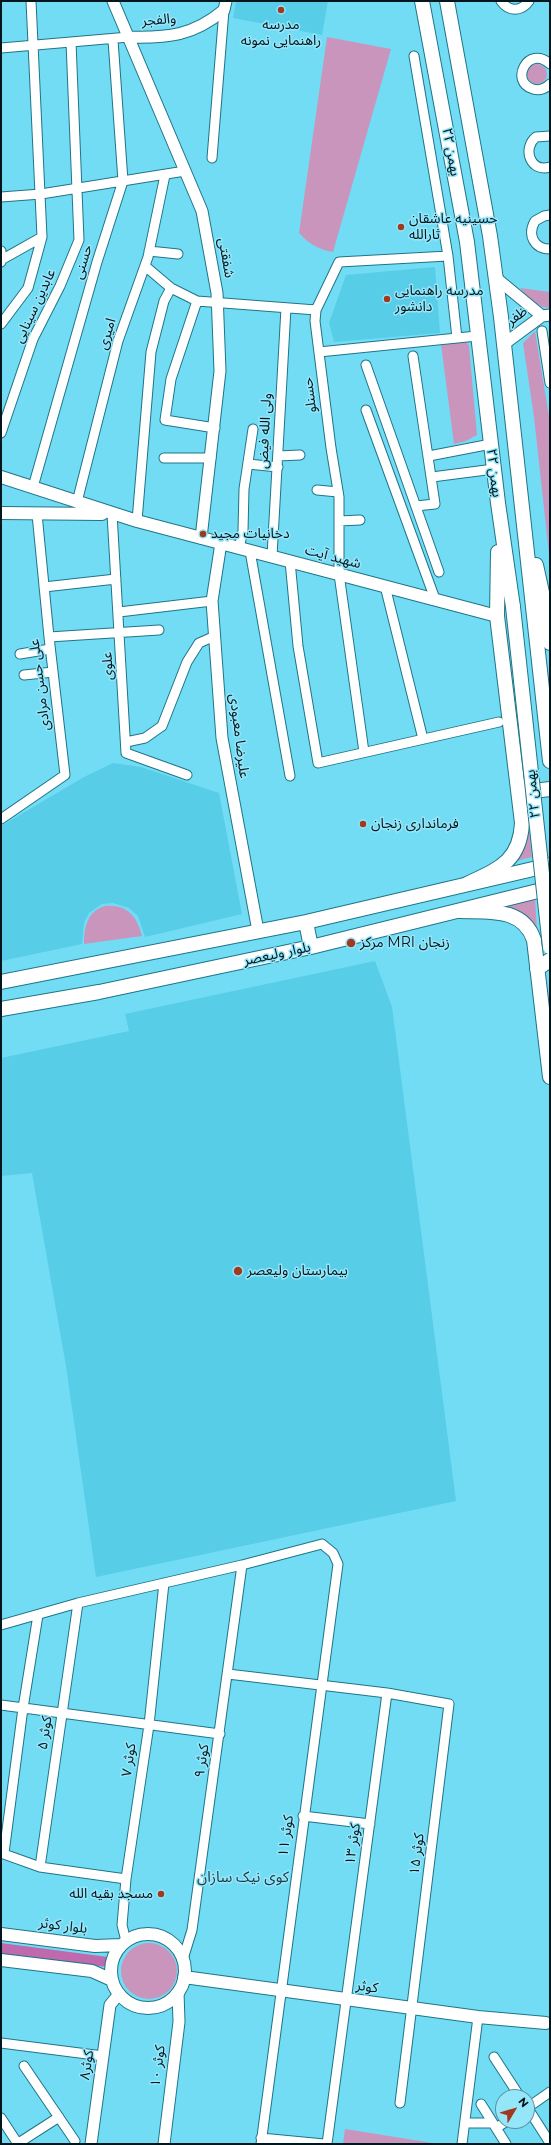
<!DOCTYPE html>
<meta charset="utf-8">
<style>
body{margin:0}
#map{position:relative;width:551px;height:2145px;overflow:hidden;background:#72dcf5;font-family:Montserrat,sans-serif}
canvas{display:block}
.frame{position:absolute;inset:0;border:2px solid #02171d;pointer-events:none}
.north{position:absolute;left:495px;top:2089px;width:40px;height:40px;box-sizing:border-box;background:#96e6fa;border:1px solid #5b93a2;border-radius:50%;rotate:52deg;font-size:11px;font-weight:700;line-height:16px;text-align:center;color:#02171d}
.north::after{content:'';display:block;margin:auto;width:14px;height:18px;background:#a1391f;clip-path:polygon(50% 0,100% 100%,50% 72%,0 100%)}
</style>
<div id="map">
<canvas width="551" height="2145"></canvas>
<div class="frame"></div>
<div class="north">N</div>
</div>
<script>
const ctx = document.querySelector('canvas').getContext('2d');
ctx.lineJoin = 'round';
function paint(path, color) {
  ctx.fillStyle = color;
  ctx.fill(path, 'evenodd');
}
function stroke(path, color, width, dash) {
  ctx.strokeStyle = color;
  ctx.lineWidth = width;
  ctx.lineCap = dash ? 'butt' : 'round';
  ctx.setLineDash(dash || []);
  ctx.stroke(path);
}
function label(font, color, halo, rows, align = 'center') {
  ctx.font = font + ' Montserrat,"Noto Sans Arabic",sans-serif';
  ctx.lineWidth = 3;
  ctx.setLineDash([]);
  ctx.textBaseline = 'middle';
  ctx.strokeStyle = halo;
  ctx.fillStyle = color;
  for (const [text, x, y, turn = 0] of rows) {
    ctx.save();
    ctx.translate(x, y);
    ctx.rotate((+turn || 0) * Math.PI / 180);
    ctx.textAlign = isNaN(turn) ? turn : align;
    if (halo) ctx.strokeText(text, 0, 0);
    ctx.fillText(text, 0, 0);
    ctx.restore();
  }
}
const built = new Path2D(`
 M236,1H328L322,35L233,18Z
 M435,267L440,333L334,342L329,323L346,275Z
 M113,763L141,767L219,793L242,914L145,937L138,916L129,908L113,903L102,904L89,913L84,923L82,944L1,961V826L84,777Z
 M375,961L392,1007L456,1501L96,1577L66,1366L32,1173L1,1176V1058L129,1031L125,1014Z`);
const green = new Path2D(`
 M327,37L391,49L333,252C319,250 308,243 299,233Z
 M527 74a10 10 0 1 1 20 0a10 10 0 1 1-20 0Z
 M520,288L550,292V308C538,308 528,297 520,288Z
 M535,331L550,423V563L534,417L523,343Z
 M466,341L469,346L477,435L466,441L454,444L441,344Z
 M528,819L532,857L516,861Z
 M535,899L539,959L534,933L496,908Z
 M105,906C127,904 137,916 142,936L84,944C84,928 87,911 105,906Z
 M121 1971a28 28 0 1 1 56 0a28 28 0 1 1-56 0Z
 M345,2129L439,2144H343Z`);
const forest = new Path2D(`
 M1,1943L108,1957L107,1967L1,1954Z`);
const minor = new Path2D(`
 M501,1C509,12 521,12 529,1
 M1,48L129,37
 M414,56L448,256L457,338
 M550,64C528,44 509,82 533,89C540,91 545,89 550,84
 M550,136L536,137C522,148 530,173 550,167
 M212,158L224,10
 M1,197L41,194L185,171
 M550,215L544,216L535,221C527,235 534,249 550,249
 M1,251V262
 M149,251L178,254
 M1,260L42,237
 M145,266L171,288L197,301L316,310L315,321L331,448L339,497V574L364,752
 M197,301L171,379L165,420L215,428
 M316,310L339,262L448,256
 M1,324L28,288L42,237L31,1
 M542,331L550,383
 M319,352L477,336
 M413,356L435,504L416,506
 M366,365L439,572
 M366,410L435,599
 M1,433L33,339L60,286L79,240L71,42
 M278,456L300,455
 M429,456L491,444
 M164,458H211
 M248,464L278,467
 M432,477L494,469
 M33,487L97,262L123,181L113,40
 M317,490L338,492
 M77,502L118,341L148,257L165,175
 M112,514L126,753L187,775
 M137,521L151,352L164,301L171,288
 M339,521L360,520
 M239,548L243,531L244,489L253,429
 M250,551L290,776
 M272,556L286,308
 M290,561L298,646L318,763L499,722
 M385,586L423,739
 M44,587L116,579
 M119,612L212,601
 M49,637L159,630
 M20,654L50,649
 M24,675L53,672
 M126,742L145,738L162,726L187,662L199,643L215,636
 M1,819L65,775L49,637L37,514
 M1,1625L78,1603L242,1565L322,1544L333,1553L338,1564L261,2144
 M228,1674L387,1693L449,1704L400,2103
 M1,1705L220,1734
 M303,1816L370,1824
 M1,1853L40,1867L126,1879
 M4,1853L23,1708L38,1615
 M40,1867L78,1603
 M126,1941L122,1925L126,1879L149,1725L164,1583
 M183,1959L192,1930L242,1565
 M1,2043L103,2056
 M494,2057L520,2097
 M24,2066L75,2141
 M481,2104L506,2144
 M527,2107L550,2143
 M527,2108L550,2092
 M1,2118L18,2144
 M465,2123H492
 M496,2128L507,2121
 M261,2138L324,2144
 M17,2144L59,2117
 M327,2144L387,1693
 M462,2144L478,2017`);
const tertiary = new Path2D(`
 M113,1L202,211L217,293L220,371L201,538
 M129,37C168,38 193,36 224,10L226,1
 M496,278L542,316
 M504,344L542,316L550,315
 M221,543L212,601L222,738L258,931
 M91,2144L110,2005L119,1994
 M164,2144L179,2022L178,1992`);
const secondary = new Path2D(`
 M1,477L137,521L497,616
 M1,513L102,514
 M1,1934L95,1946L121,1945
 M111 1971a37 37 0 1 1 74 0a37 37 0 1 1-74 0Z
 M1,1960L92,1971L112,1980
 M184,1977L478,2017L546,2023`);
const primary = new Path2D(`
 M306,922L311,947
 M1,982L306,922L550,865
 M1,1009L99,992L311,947L550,888`);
const trunk = new Path2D(`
 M422,1L467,242L498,503L513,607
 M447,1L490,236L501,317L550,761
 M536,565L546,611L550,643
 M522,786L533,791L550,789
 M467,884C498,869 520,862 522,823L497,616L498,552
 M460,911C488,912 523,907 534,940L550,1077
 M537,969L550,960`);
const trunkBridge = new Path2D(`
 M513,607L550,947`);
const markers = [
 [281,10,4,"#a1391f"],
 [401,227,4,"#a1391f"],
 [387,299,4,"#a1391f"],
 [203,534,4,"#a1391f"],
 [363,824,4,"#a1391f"],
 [351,943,5,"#a1391f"],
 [238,1271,5,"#a1391f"],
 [161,1894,4,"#a1391f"]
];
const streetNames = [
 ["والفجر",159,20,-5],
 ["۲۲ بهمن",451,152,80],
 ["شفقتی",226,258,80],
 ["حسنی",83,262,-73],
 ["عابدین سینایی",35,306,-65],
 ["ظفر",517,316,-37],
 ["امیری",107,334,-73],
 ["حسنلو",310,395,-97],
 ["ولی الله فیض",265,431,-87],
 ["۲۲ بهمن",494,473,83],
 ["شهید آیت",333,557,15],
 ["علوی",108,666,-93],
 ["علی حسن مرادی",40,685,-97],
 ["علیرضا معبودی",239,736,83],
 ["۲۲ بهمن",533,794,-96],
 ["بلوار ولیعصر",277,954,-12],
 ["کوثر ۵",45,1733,-82],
 ["کوثر ۷",129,1760,-82],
 ["کوثر ۹",202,1761,-82],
 ["کوثر ۱۱",286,1836,-82],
 ["کوثر ۱۳",353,1844,-82],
 ["۱۵ کوثر",417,1854,-83],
 ["بلوار کوثر",63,1926,7],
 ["کوثر",367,1987,8],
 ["کوثر۸",87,2065,-82],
 ["کوثر ۱۰",158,2066,-83]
];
const poiNames = [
 ["مدرسه",281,25,"center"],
 ["راهنمایی نمونه",281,41,"center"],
 ["حسینیه عاشقان",409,219],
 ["ثارالله",409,235],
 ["مدرسه راهنمایی",395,291],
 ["دانشور",395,307],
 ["دخانیات مجید",211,534],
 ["فرمانداری زنجان",371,824],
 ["مرکز MRI زنجان",360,943],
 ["بیمارستان ولیعصر",247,1271],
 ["مسجد بقیه الله",153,1894,"right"]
];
const neighbourhoodNames = [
 ["کوی نیک سازان",243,1878]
];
paint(built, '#57cde8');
paint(green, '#c995bd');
paint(forest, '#be6aad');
stroke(minor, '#1f7587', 11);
stroke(tertiary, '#1f7587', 13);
stroke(secondary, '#1f7587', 14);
stroke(primary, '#1f7587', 16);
stroke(trunk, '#1f7587', 16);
stroke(minor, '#fff', 9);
stroke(tertiary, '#fff', 11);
stroke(secondary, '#fff', 12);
stroke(primary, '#fff', 14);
stroke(trunk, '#fff', 14);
stroke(trunkBridge, '#1f7587', 16, []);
stroke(trunkBridge, '#fff', 14);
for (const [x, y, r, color] of markers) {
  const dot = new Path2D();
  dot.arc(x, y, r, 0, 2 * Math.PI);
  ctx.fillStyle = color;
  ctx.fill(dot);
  stroke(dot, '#96e6fa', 1.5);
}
label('14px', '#02171d', '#96e6fa', streetNames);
label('14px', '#02171d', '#96e6fa', poiNames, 'left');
label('15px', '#1b3c44', '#96e6fa', neighbourhoodNames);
</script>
